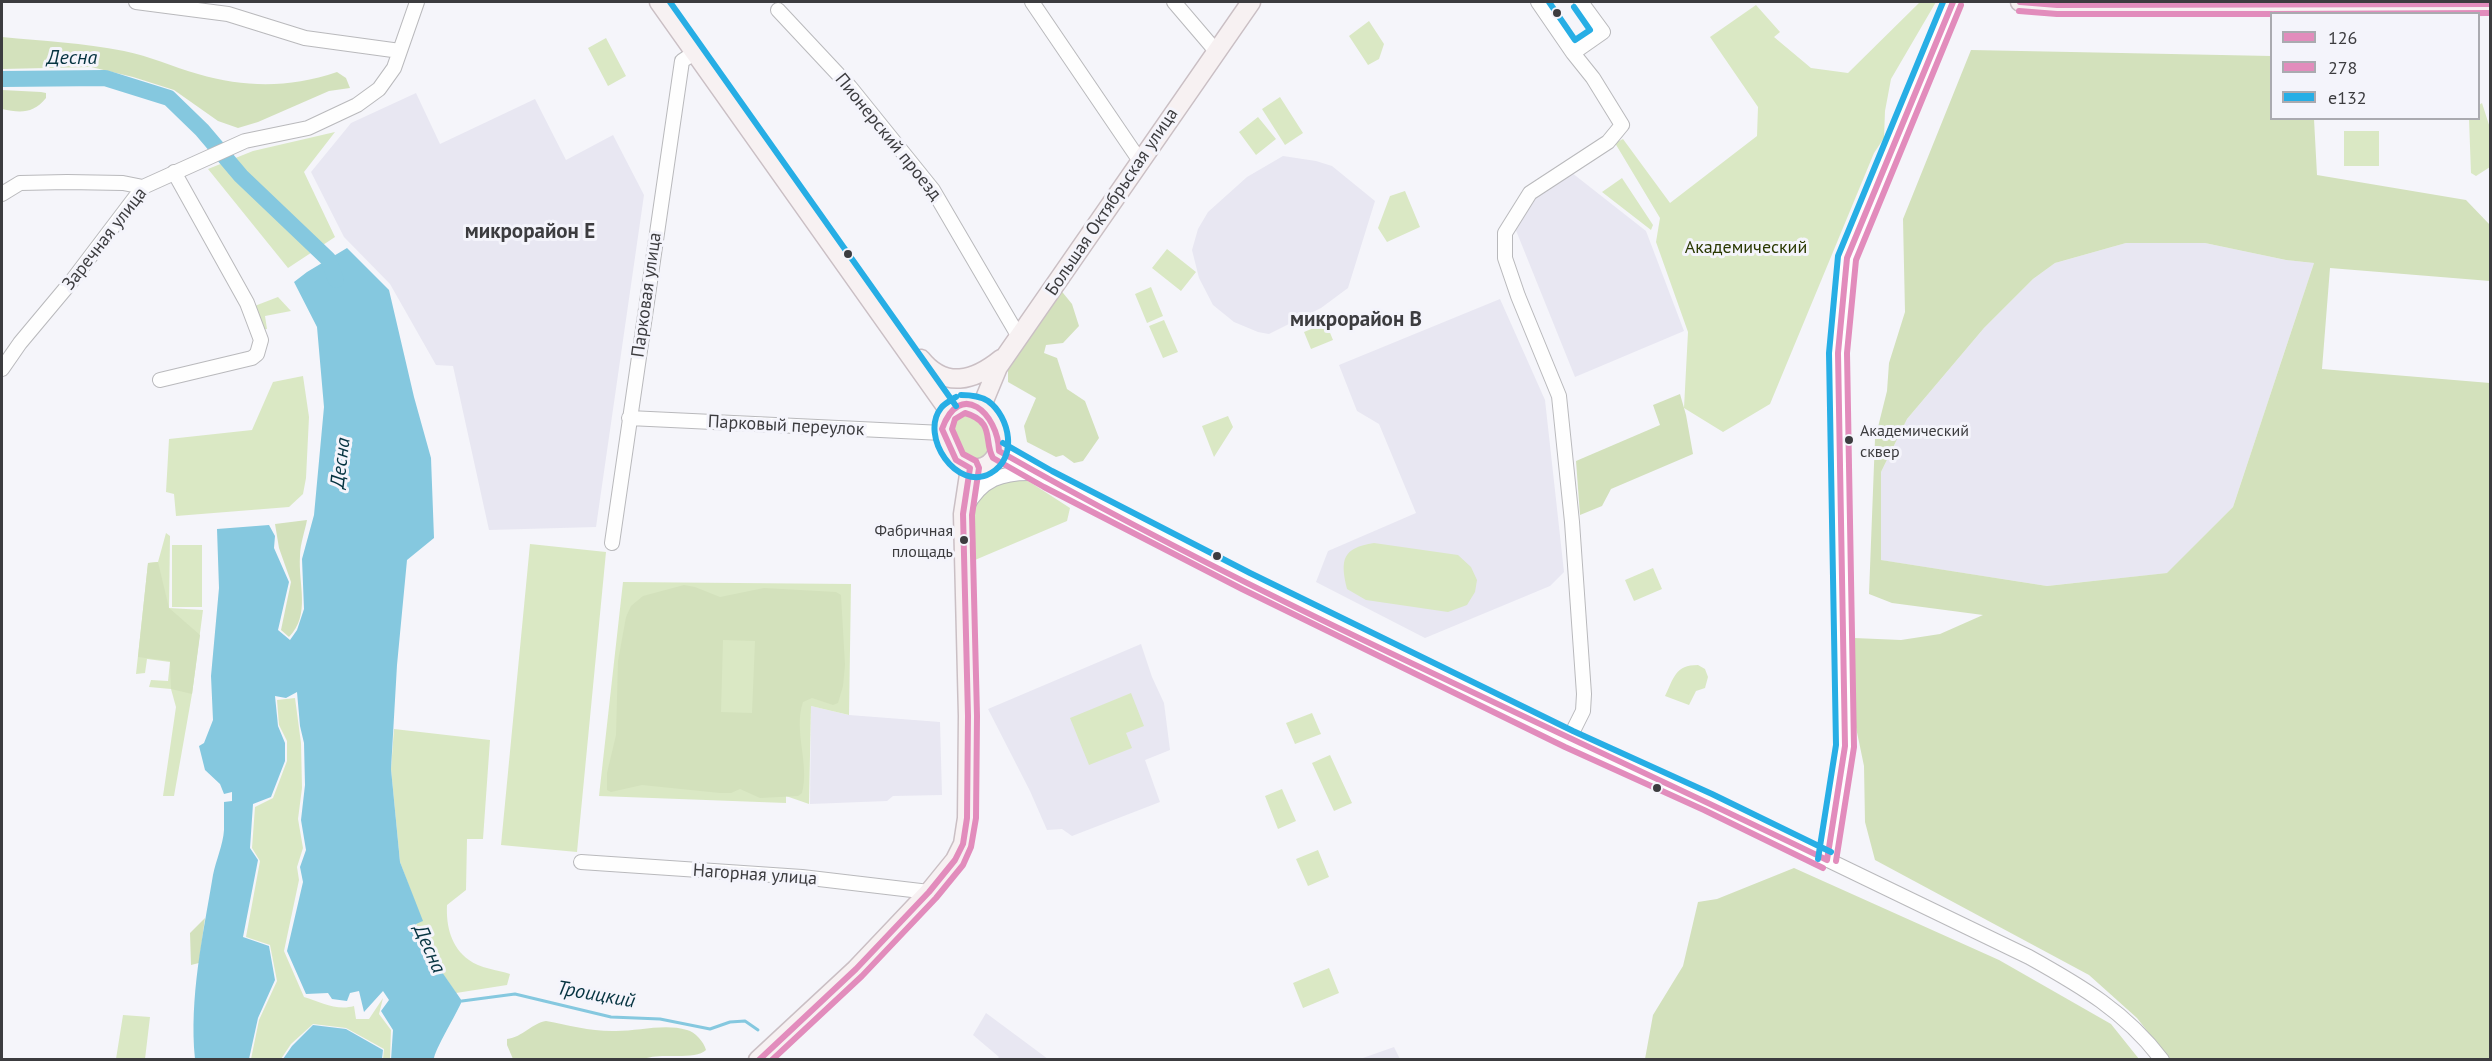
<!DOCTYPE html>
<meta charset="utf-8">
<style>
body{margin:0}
#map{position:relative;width:2492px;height:1061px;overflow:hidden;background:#f5f5fa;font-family:"PT Sans",sans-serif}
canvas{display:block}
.frame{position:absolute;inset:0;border:3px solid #3c3c3f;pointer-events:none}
.legend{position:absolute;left:2270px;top:12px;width:210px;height:108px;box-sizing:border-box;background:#f4f4fb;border:2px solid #aaaab0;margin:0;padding:8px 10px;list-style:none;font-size:18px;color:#3c3c3f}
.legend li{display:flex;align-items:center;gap:12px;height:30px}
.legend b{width:30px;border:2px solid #aaaab0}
</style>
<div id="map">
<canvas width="2492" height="1061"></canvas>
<div class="frame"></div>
<ul class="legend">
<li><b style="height:8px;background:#e28cbc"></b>126</li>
<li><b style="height:8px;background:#e28cbc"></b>278</li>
<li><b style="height:8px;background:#27aee5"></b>е132</li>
</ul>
</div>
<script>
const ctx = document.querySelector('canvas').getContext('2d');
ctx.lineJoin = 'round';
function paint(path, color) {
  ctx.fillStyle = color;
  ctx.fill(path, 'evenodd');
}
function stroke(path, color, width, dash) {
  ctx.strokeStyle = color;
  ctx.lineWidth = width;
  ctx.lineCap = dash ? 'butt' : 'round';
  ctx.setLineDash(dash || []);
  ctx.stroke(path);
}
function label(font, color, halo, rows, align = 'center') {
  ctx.font = font + ' "PT Sans",sans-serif';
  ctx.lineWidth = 6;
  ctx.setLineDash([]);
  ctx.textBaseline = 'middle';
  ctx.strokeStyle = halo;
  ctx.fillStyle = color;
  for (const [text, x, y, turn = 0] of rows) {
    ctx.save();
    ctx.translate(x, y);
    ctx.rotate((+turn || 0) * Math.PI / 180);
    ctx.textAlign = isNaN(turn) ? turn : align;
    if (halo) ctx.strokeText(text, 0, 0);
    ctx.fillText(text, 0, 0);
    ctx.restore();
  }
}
const built = new Path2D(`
 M416,93L440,144L535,99L566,160L613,135L644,195L596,527L489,530L453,366L436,365L390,284L344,237L311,172L351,123Z
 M1283,156L1316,161L1332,166L1375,201L1348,288L1321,308L1269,334L1258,332L1234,322L1213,305L1199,278L1192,250L1198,229L1208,212L1247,177Z
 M1567,169L1646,231L1684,331L1575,377L1515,228L1535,191Z
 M2126,243H2205L2286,260L2314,263L2233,507L2168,573L2047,586L1880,560L1881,472L1907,419L1984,328L2033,279L2055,263Z
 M1500,299L1545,400L1564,572L1550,586L1425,638L1316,582L1328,551L1416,513L1379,424L1357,411L1339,365Z
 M1141,644L1152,677L1164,703L1170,750L1145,760L1160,802L1072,836L1062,829L1047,830L1030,791L988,709Z
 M811,706L849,715L940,722L942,795L893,796L887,801L810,804Z
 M986,1013L1048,1059H997L999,1057L973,1035Z
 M1394,1047L1400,1059H1360Z`);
const green = new Path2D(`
 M1920,2H1936L1891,79L1885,111L1884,138L1874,153L1770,404L1723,432L1684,408L1688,332L1656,242L1660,218L1615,143L1623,139L1670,203L1757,136L1758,107L1710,37L1756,5L1780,32L1774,37L1811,68L1848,73Z
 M1369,21L1384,44L1379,59L1368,65L1349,36Z
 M606,38L626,76L608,86L588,48Z
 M1280,97L1303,133L1285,145L1262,109Z
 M2482,103L2490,128V167L2476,176L2471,173L2469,119L2478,118L2479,105Z
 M1258,117L1276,139L1256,155L1239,132Z
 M2344,131H2379V166H2344Z
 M335,132L304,172L335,237L288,268L208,169L253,151Z
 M1622,178L1653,225L1651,230L1602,192Z
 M1405,191L1420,227L1387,242L1378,228L1390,196Z
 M1167,249L1196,272L1181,291L1152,268Z
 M1151,287L1163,316L1147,323L1135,294Z
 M278,297L291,311L265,316L267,329L260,330L252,307Z
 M1164,320L1178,352L1163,358L1149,326Z
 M1326,323L1333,340L1311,349L1304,332Z
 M303,376L309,417L306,478L303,494L289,507L176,516L174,494L166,492L169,439L252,430L273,382Z
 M962,411L982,415L994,448L976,462L958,452L949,424Z
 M1228,416L1233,427L1214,457L1202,426Z
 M1022,477L1070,508L1067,521L975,560L973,504L997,481Z
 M166,533L170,536L169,608L203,610L192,694L174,796H163L176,707L171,689L149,687L151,680L168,681L170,662L147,659L145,673L136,674L148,563L158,562Z
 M1374,543L1458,555L1471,567L1477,580L1475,592L1467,605L1448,612L1366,600L1347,589C1340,560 1342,548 1374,543Z
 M530,544L606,552L577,852L501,845Z
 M172,545H202V607H172Z
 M1653,568L1662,589L1634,601L1625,580Z
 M623,582L851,584L849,715L811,706L809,804L786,796V803L599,796Z
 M1698,665L1705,669L1708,677L1705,688L1696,691L1689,705L1665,696C1674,678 1675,665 1698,665Z
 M1131,693L1144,726L1126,733L1132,748L1089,765L1070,718Z
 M295,698L301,743L302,788L298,819L303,848L297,867L299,880L284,951L304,997C320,1002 337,1011 354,1006L356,1019H369L383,998L379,1014L391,1030L390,1059H383L384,1049L346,1028L313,1024L291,1044L281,1059H251L259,1020L277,981L270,945L246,937L260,861L252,848L255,807L273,798L287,761V741L279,725L277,700Z
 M1312,713L1321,734L1295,744L1286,723Z
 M394,729L490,740L483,839H467L466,890L447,905C446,926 451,947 469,960C479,968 498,970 510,974L507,985L456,993L424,946L416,923L422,921L400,862L391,769Z
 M1330,755L1352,803L1334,811L1312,763Z
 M1282,789L1296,821L1278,829L1265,796Z
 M1318,850L1329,877L1308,886L1296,859Z
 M1329,968L1339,993L1303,1008L1293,983Z
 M123,1015L150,1017L145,1059H116Z`);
const forest = new Path2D(`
 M2,37C43,41 83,43 124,51C150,56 173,67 198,74C247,88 289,88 337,72L346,78L350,88L329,91L258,122L238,128L218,121L174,90L133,77L91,67L2,69Z
 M1971,50L2271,56L2272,118L2314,119L2317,175L2466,200L2490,225V281L2330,268L2322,369L2490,383V1059H2169L2137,1018L2089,975L1875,860L1865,822L1864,766L1853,713L1854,638L1901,640L1940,634L1983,615L1892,603L1869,594L1875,439L1887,391L1889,363L1905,312L1903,219ZM2126,243H2205L2286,260L2314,263L2233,507L2167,573L2047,586L1881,560V472L1907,419L1984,328L2033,279L2055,263Z
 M2,90L41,92L46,93V98C33,114 20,113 2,109Z
 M1059,288L1072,304L1079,326L1063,343L1046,345L1044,353L1057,358L1067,389L1085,401L1099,438L1083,461L1074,463L1063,455L1056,457L1027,442L1024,426L1036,398L1008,382V362Z
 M1680,394L1686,415L1693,454L1611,489L1602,506L1580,515L1576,461L1660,425L1653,405Z
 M307,520C305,531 300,544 300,556C298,584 311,615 289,637L281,630L291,582L279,548L275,524Z
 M158,562L169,608L200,635L192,694L171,689L170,661L138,657L148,563Z
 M684,585L695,587L720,597L764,588L836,592L841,595L845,665L843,686L838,703L833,705L812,698L803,702C793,731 810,764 802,793L798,796L760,798L740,789L731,793H720L642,785L611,792L607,790V773L616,735L618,661L626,617L631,606L643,596ZM723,640L755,641L752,713L721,712Z
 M1794,868L1999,960L2111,1024L2139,1059H1645L1653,1015L1683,966L1698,902L1717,899Z
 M205,918L199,963L191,965L190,933Z
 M546,1021C568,1025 589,1031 612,1031C636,1032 663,1023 687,1030C695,1032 704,1042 706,1050C695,1061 661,1052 644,1059H513L507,1045V1039C523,1037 532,1023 546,1021Z`);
const water = new Path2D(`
 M347,248L389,290L414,397L431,458L434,538L407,560L397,665L391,769L400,862L423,921L416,924L424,946L462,1001C457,1013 434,1051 434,1059L391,1060L393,1030L381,1011L389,1000L383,991L364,1012L359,991L350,993L347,1001L332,999L328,993L306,994L287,951L303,882L300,867L306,850L301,820L305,785L304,743L300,726L297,692L286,698L275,696L278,726L285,743V761L271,797L253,804L250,848L258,860L243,937L269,946L275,980L258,1018L249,1059H195C189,998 203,935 213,875C216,860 223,845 224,830C224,821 224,811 224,802L232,801V792L224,794L220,784L205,770L199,746L204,743L213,720L211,676L219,588L217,529L269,525L275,536L274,548L289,582L278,630L290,640L297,630L304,609L302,559L314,515L324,407L317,327L294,282L307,272Z
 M313,1025L346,1029L383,1050L382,1059H283L292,1046Z`);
const stream = new Path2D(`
 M462,1001L515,994L611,1017L660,1019L710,1029L730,1022L745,1021L758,1030`);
const river = new Path2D(`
 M2,79L105,78L169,98L202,130L241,176L328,259L336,280`);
const minor = new Path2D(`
 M136,2L228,14L305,38L400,51
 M1032,2L1140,161
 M1174,2L1215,50
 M1538,2L1573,53L1603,32L1581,2
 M778,10L850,87L933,190L1019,337
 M2,194L20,183L67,182L123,183L143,187
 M2,369L20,343L71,282L143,187L245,141L308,128L357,105L379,89L394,68L417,2
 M160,380L252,358L257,354L261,340L247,303L174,172
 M629,418L943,433
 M999,451L1048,479L1246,581L1569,739L1708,802L2029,957C2081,986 2126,1012 2162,1060
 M966,508C981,479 1002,472 1034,473
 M612,543L682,61L694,53
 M1569,739L1583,711L1584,694L1572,522L1559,396L1518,296L1505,258V233L1530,193L1608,142L1622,125L1593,78L1573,53
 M1827,860L1845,746L1838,353L1847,258L1953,2
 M581,862L802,877L929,892`);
const major = new Path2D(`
 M659,2L949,411
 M2020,2L2057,5L2490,4
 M921,359C945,389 974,381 1001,359
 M961,404C968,404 976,404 983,409C994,418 1004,441 997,454C973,499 913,424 961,404Z
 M981,408L998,367L1251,2
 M758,1060L856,969L929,892L955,860L963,844L967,818L968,716L963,514L970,468`);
const bus1 = new Path2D(`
 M2020,2L2057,5L2490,4
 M1827,860L1845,746L1838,353L1847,258L1953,2
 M759,1060L856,969L929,892L955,860L963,844L967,818L968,716L963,514L970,468L956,460L942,429C960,379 998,413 999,451C1265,603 1551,726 1827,860`);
const bus2 = new Path2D(`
 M2019,11L2057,14H2272
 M2274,14L2490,13
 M1836,861L1854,747L1847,353L1856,260L1961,5
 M772,1060L862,976L936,898L963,865L971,847L976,818L977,716L972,515L979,468L976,461L963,454L952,429L955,419L965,413C996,422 983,441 993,458L1044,487L1242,589L1565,747L1704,810L1823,868`);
const bus3 = new Path2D(`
 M670,2L956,406
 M1549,2L1575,40L1590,30L1574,7
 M956,397C951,400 944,404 941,408C919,436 957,493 991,473C1018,458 1010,417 988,401C980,396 970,395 961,395
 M1003,443L1052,471L1250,573L1573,731L1712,794L1831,852
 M1818,859L1836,745L1829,353L1838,256L1943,2`);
const markers = [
 [1557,13,5,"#3c3c3f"],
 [848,254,5,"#3c3c3f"],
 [1849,440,5,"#3c3c3f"],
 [964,540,5,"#3c3c3f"],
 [1217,556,5,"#3c3c3f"],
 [1657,788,5,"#3c3c3f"]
];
const busNames = [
 ["Академический",1860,431],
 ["сквер",1860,452],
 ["Фабричная",953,531,"right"],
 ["площадь",953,552,"right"]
];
const streetNames = [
 ["Пионерский проезд",888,137,51],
 ["Большая Октябрьская улица",1112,202,-56],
 ["Заречная улица",105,239,-52],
 ["Парковая улица",647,295,-82],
 ["Парковый переулок",786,426,3],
 ["Нагорная улица",755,875,4]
];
const parkNames = [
 ["Академический",1746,248]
];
const waterNames = [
 ["Десна",72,58],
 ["Десна",341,463,-83],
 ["Десна",429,949,66],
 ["Троицкий",596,995,10]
];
const quarterNames = [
 ["микрорайон Е",530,232],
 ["микрорайон В",1356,320]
];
paint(built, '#e8e7f2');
paint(green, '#dae8c4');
paint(forest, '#d3e1bc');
paint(water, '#85c8df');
stroke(stream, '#85c8df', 3);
stroke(river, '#85c8df', 16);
stroke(minor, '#b9b9bc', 16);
stroke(major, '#cabfc4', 21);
stroke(minor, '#fefefe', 14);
stroke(major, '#f7f1f2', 18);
stroke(bus1, '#e28cbc', 6);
stroke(bus2, '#e28cbc', 6);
stroke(bus3, '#27aee5', 6);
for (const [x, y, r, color] of markers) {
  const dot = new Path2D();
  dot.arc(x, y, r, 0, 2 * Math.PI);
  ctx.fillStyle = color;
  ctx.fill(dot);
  stroke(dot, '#f4f4fb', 2);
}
label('16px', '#3c3c3f', '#f4f4fb', busNames, 'left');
label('18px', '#3c3c3f', '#f4f4fb', streetNames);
label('18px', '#2a3902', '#f4f4fb', parkNames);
label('italic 20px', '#053340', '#f4f4fb', waterNames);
label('bold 21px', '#3c3c3f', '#f4f4fb', quarterNames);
</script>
